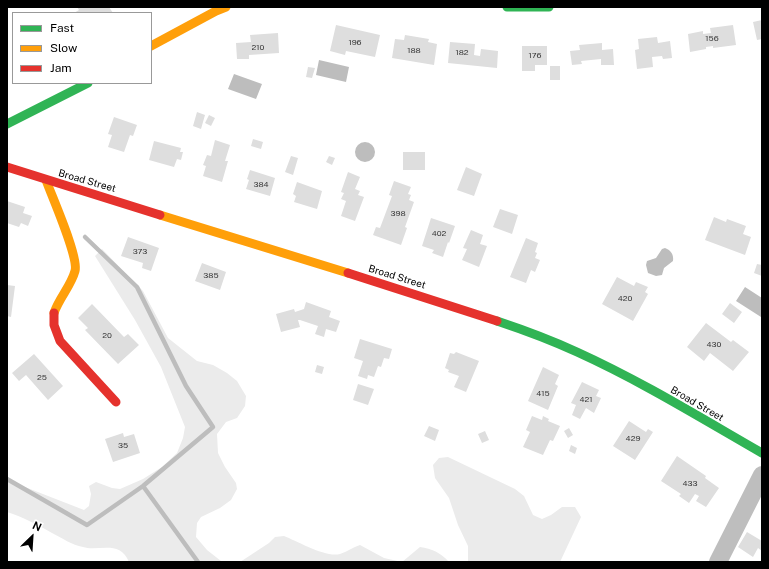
<!DOCTYPE html>
<style>
body{margin:0}
#map{position:relative;width:769px;height:569px;overflow:hidden;background:#fff;font-family:"Public Sans",sans-serif}
canvas{display:block}
.frame{position:absolute;inset:0;border:8px solid #000;pointer-events:none}
.legend{position:absolute;left:12px;top:12px;width:140px;height:72px;box-sizing:border-box;background:#fff;border:1px solid #999;margin:0;padding:5px 7px;list-style:none;font-size:12px;color:#000}
.legend li{display:flex;align-items:center;gap:8px;height:20px}
.legend b{width:20px;border:1px solid #999}
.north{position:absolute;left:12px;top:517px;width:40px;height:40px;-webkit-text-stroke:3px #fff;paint-order:stroke;rotate:25deg;font-size:11px;font-weight:700;line-height:16px;text-align:center;color:#000}
.north::after{content:'';display:block;margin:auto;width:14px;height:18px;background:#000;clip-path:polygon(50% 0,100% 100%,50% 72%,0 100%)}
</style>
<div id="map">
<canvas width="769" height="569"></canvas>
<div class="frame"></div>
<ul class="legend">
<li><b style="height:5px;background:#30b455"></b>Fast</li>
<li><b style="height:5px;background:#ff9f0a"></b>Slow</li>
<li><b style="height:5px;background:#e5322d"></b>Jam</li>
</ul>
<div class="north">N</div>
</div>
<script>
const ctx = document.querySelector('canvas').getContext('2d');
ctx.lineJoin = 'round';
function paint(path, color) {
  ctx.fillStyle = color;
  ctx.fill(path, 'evenodd');
}
function stroke(path, color, width, dash) {
  ctx.strokeStyle = color;
  ctx.lineWidth = width;
  ctx.lineCap = dash ? 'butt' : 'round';
  ctx.setLineDash(dash || []);
  ctx.stroke(path);
}
function label(font, color, halo, rows, align = 'center') {
  ctx.font = font + ' "Public Sans",sans-serif';
  ctx.lineWidth = 3.5;
  ctx.setLineDash([]);
  ctx.textBaseline = 'middle';
  ctx.strokeStyle = halo;
  ctx.fillStyle = color;
  for (const [text, x, y, turn = 0] of rows) {
    ctx.save();
    ctx.translate(x, y);
    ctx.rotate((+turn || 0) * Math.PI / 180);
    ctx.textAlign = isNaN(turn) ? turn : align;
    if (halo) ctx.strokeText(text, 0, 0);
    ctx.fillText(text, 0, 0);
    ctx.restore();
  }
}
const green = new Path2D(`
 M102,249L143,291L168,338L197,361L213,365L227,373L237,381L246,396L245,406L237,418L226,422L217,434L218,453L225,467L236,483L237,489L231,500L220,508L201,517L197,523L196,537L207,550L221,561L224,562H129C120,539 98,552 83,547C72,545 62,538 52,533C38,525 23,517 7,512V480L84,510L89,506L91,494L89,486L96,482L112,488L120,489L143,479L162,467L177,453L183,438L185,427L161,367L135,320L95,256Z
 M448,457L515,489L524,496L533,515L542,519L551,515L562,507H575L581,517L560,562H468V546L458,525L449,498L435,478L433,465L439,458Z
 M284,536C297,541 326,558 340,554C347,552 353,547 360,545L384,558L402,562L420,547C432,549 440,552 449,562H240L269,543L275,537Z`);
const water = new Path2D(`
 M319,60L349,67L346,82L316,75Z
 M234,74L262,84L256,99L228,89Z
 M355 152a10 10 0 1 1 20 0a10 10 0 1 1-20 0Z
 M665,248C671,250 674,255 673,261L664,268L662,275L656,276L648,273L646,265L647,261L656,258L662,249Z
 M745,287L762,298V315L761,317L736,301Z`);
const stream = new Path2D(`
 M7,479L87,525L143,486L213,427L186,386L137,287L85,237
 M143,486L198,562`);
const building = new Path2D(`
 M77,7H109L113,13H74L79,10Z
 M762,20V39L757,40L753,22Z
 M336,25L380,35L375,57L346,51L345,55L330,51Z
 M733,25L736,45L713,48V46L706,47V49L690,52L688,34L703,31V34L711,33L710,28Z
 M278,33L279,53L249,55V59H237L236,43L251,42L250,35Z
 M405,35L429,39L428,42L437,44L434,65L392,58L395,39L404,40Z
 M657,37L658,43L670,41L672,58L663,59L662,56L652,57L653,67L637,69L635,50L639,49L638,39Z
 M450,42L475,44L474,55L480,56L481,49L498,51L497,68L448,63Z
 M602,43V50L613,49L614,65H601V59L581,61L582,64L572,65L570,51L580,50L579,45Z
 M522,46H547V65H535V71H522Z
 M550,66H560V80H550Z
 M308,67L315,68L312,78L306,77Z
 M197,112L205,115L201,129L193,126Z
 M209,115L215,118L211,126L205,123Z
 M114,117L137,125L133,136L130,135L124,152L108,147L112,135L108,134Z
 M253,139L263,142L261,149L251,146Z
 M215,140L230,145L225,161H228L222,182L203,176L206,166L203,165L207,155L211,156Z
 M154,141L181,148L180,152H183L181,160L177,159L174,167L149,160Z
 M403,152H425V170H403Z
 M291,156L298,158L293,175L285,172Z
 M329,156L335,158L332,165L326,162Z
 M466,167L482,174L474,196L457,190Z
 M250,170L275,178L270,196L246,189L249,180L247,179Z
 M348,172L360,177L355,189L360,191L358,195L364,197L355,221L341,216L346,201L341,199L344,193L341,192Z
 M394,181L411,187L408,194L411,195L409,200L414,202L405,227L407,228L401,245L373,235L376,227L380,228L392,196L389,195Z
 M297,182L322,191L317,209L294,202L296,196L293,194Z
 M7,201L25,207L23,213L32,216L28,226L21,223L19,227L7,223Z
 M500,209L518,215L512,234L493,227Z
 M714,217L726,222L727,219L746,226L743,234L751,237L745,255L705,240Z
 M431,218L455,226L449,243L448,242L443,257L432,253L434,250L422,246Z
 M471,230L483,235L480,244L487,246L479,267L462,260L467,249L463,248Z
 M128,237L159,248L151,271L142,268L143,263L121,256Z
 M526,238L538,243L535,252L537,253L535,258L540,260L535,272L531,270L526,283L510,277Z
 M202,263L226,272L220,290L195,281Z
 M757,264L762,265V276L754,273Z
 M617,277L634,286L636,282L648,287L645,292L648,294L633,321L602,304Z
 M7,285L15,286L11,317L7,316Z
 M306,302L331,311L329,317L340,321L336,332L326,329L324,337L315,334L318,326L300,320H298L300,327L281,332L276,314L294,309L295,312L304,309Z
 M730,303L742,312L734,323L722,314Z
 M92,304L124,337L128,334L139,345L118,364L85,330L88,328L78,318Z
 M706,323L731,342L733,340L749,352L733,371L710,353L704,361L687,347Z
 M360,339L392,349L389,359L384,358L381,367L378,366L374,377L368,375L367,379L358,376L363,361L354,358Z
 M456,352L479,361L466,392L454,387L459,376L448,372L449,370L445,368L450,353L454,354Z
 M34,354L63,386L48,400L26,375L19,381L12,373Z
 M317,365L324,367L322,374L315,372Z
 M543,367L559,375L555,384L558,386L548,410L528,401Z
 M582,382L599,390L596,396L601,398L594,413L586,408L580,419L572,415L576,405L571,403Z
 M358,384L374,389L368,405L353,400Z
 M532,416L542,420L543,416L549,419L548,421L560,426L553,441L550,440L543,455L523,447L530,432L526,430Z
 M629,421L646,432L648,429L653,432L635,460L613,446Z
 M429,426L439,430L435,441L424,436Z
 M569,428L573,435L568,438L564,431Z
 M485,431L489,440L482,443L478,434Z
 M123,433L124,437L134,434L140,453L113,462L105,439Z
 M571,445L577,448L575,454L569,451Z
 M677,456L706,476L705,478L719,488L706,507L696,501L699,496L695,494L689,503L679,496L681,494L661,481Z
 M747,532L762,541V551L758,548L753,557L738,547Z`);
const street = new Path2D(`
 M718,562L762,475`);
const fast = new Path2D(`
 M507,7H549
 M7,124L88,83
 M497,321C524,330 551,340 577,352C641,381 701,418 762,453`);
const slow = new Path2D(`
 M151,46L216,11L226,7
 M46,180C52,197 79,257 75,271C71,286 59,298 54,313
 M160,215L348,273`);
const jam = new Path2D(`
 M7,167L160,215
 M348,273L497,321
 M54,313V325L60,341L116,402`);
const numberNames = [
 ["156",712,39],
 ["196",355,43],
 ["210",258,48],
 ["188",414,51],
 ["182",462,53],
 ["176",535,56],
 ["384",261,185],
 ["398",398,214],
 ["402",439,234],
 ["373",140,252],
 ["385",211,276],
 ["420",625,299],
 ["20",107,336],
 ["430",714,345],
 ["25",42,378],
 ["415",543,394],
 ["421",586,400],
 ["429",633,439],
 ["35",123,446],
 ["433",690,484]
];
const streetNames = [
 ["Broad Street",87,181,16],
 ["Broad Street",397,277,17],
 ["Broad Street",697,404,30]
];
paint(green, '#ebebeb');
paint(water, '#bdbdbd');
stroke(stream, '#bdbdbd', 4.5);
paint(building, '#dedede');
stroke(street, '#bebebe', 18);
stroke(fast, '#30b455', 9);
stroke(slow, '#ff9f0a', 9);
stroke(jam, '#e5322d', 9);
label('8px', '#383838', null, numberNames);
label('10px', '#000', '#fff', streetNames);
</script>
